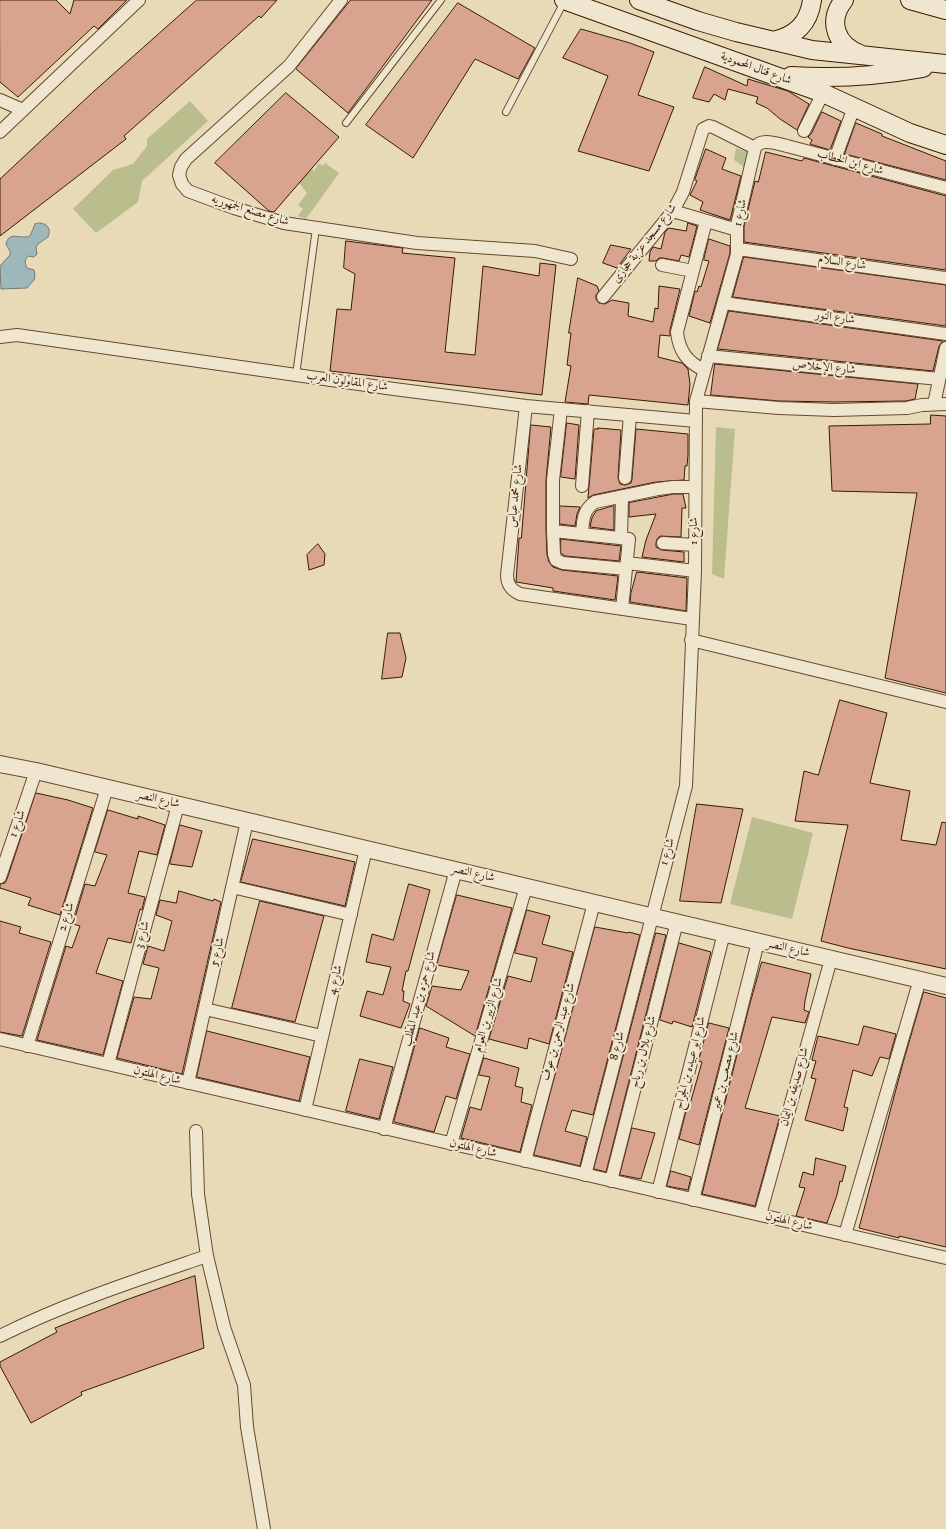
<!DOCTYPE html>
<meta charset="utf-8">
<style>
body{margin:0}
canvas{display:block;background:#e8d9b7}
</style>
<canvas width="946" height="1529"></canvas>
<script>
const ctx = document.querySelector('canvas').getContext('2d');
ctx.lineJoin = 'round';
function paint(path, color) {
  ctx.fillStyle = color;
  ctx.fill(path, 'evenodd');
}
function stroke(path, color, width, dash) {
  ctx.strokeStyle = color;
  ctx.lineWidth = width;
  ctx.lineCap = dash ? 'butt' : 'round';
  ctx.setLineDash(dash || []);
  ctx.stroke(path);
}
function label(font, color, halo, rows, align = 'center') {
  ctx.font = font + ' "IM FELL DW Pica",Amiri,serif';
  ctx.lineWidth = 4;
  ctx.setLineDash([]);
  ctx.textBaseline = 'middle';
  ctx.strokeStyle = halo;
  ctx.fillStyle = color;
  for (const [text, x, y, turn = 0] of rows) {
    ctx.save();
    ctx.translate(x, y);
    ctx.rotate((+turn || 0) * Math.PI / 180);
    ctx.textAlign = isNaN(turn) ? turn : align;
    if (halo) ctx.strokeText(text, 0, 0);
    ctx.fillText(text, 0, 0);
    ctx.restore();
  }
}
const green = new Path2D(`
 M190,101L208,121L142,181L138,202L96,233L73,209L113,170L133,164L147,146V139Z
 M736,148L751,153L734,226L709,219L713,211L729,215L744,167L734,160Z
 M319,163L323,166L325,163L339,173L306,219L298,216L303,209L298,205L307,193L299,183L310,168L314,171Z
 M716,427L735,429L724,579L712,574Z
 M752,817L813,833L792,919L730,904Z`);
const water = new Path2D(`
 M40,223C48,224 51,229 48,237L38,244L36,247L37,254L34,257L28,256C24,261 25,263 27,268L34,270L35,275L34,280L27,288L1,289L0,266L10,255V251L6,244C9,230 21,240 30,236L35,224Z`);
const building = new Path2D(`
 M0,0H56L70,14L74,0H127L98,29L94,26L18,97L0,82Z
 M197,0H277L261,18L259,16L124,136L126,139L0,236V179L92,93Z
 M351,0H432L348,113L296,69Z
 M458,3L535,48L518,79L475,59L413,158L366,125Z
 M581,29L630,43L654,52L638,95L674,107L649,171L578,151L608,76L563,58Z
 M705,67L747,86L748,79L788,91L809,104L797,130L780,119L767,108L756,103L758,97L728,89L725,100L714,94L709,102L693,98Z
 M286,93L339,137L274,212L269,211L215,163Z
 M822,112L841,121L830,150L810,144L812,140L808,137L811,134Z
 M856,123L882,134V136L946,161V180L845,154Z
 M706,149L726,158L722,169L741,176L730,220L700,210L703,202L690,195L697,181L695,180Z
 M766,152L802,161L804,158L946,196V270L744,242V226L755,181L758,182Z
 M688,223L697,226L689,257L681,255L679,261L663,258H659L656,261H649L650,252L653,247L661,249L665,232L669,228L686,231Z
 M709,239L730,246V253L710,323L689,316L695,291L697,292L699,286L701,287L709,261L704,260Z
 M346,241L403,248L402,253L455,258L445,352L475,355L483,266L539,276L540,263L556,265L542,395L330,371L337,309L351,310L355,274L344,268Z
 M611,245L631,249L617,268L603,263Z
 M744,257L946,285V326L733,297Z
 M578,278L597,286L599,291L596,295V299L599,303L605,304L612,300L629,303L628,316L653,322L655,308L658,309L659,286L680,289L670,330V336L660,335L658,357L682,363L688,369L690,384L688,405L589,395L588,404L565,402L571,366L567,365L571,333H569Z
 M729,311L943,341L939,346L933,371L718,349Z
 M715,364L918,384L915,399L906,401L834,402L779,401L711,395Z
 M931,415L946,416V693L885,678L917,493L832,491L829,426L930,424Z
 M567,423L579,425L575,479L561,477Z
 M531,425L551,427L546,480V531L547,555L549,562L553,567L562,570L618,576L615,600L553,591V588L516,582L519,538H521Z
 M598,428L621,430L618,478L620,484L625,485L631,483L632,479L636,429L688,434V455L687,466H685L684,480L656,482L593,495L588,498L594,429H598Z
 M674,494H683L686,508H682L681,537L660,536L657,539L656,543V547L662,550L684,552V562L642,557L646,540L656,514L629,517V503Z
 M560,506L580,507L577,514L575,526L560,524Z
 M614,506V530L590,527L592,518L596,511Z
 M561,539L621,546L619,561L565,556L561,553Z
 M318,544L325,554L324,565L309,570L307,555Z
 M637,572L687,578L686,611L630,602L631,593Z
 M388,633H400L406,658L402,677L382,679Z
 M840,700L887,713L870,783L910,791L901,840L936,845L942,822L946,823V969L848,948L821,941L848,825L795,821L804,771L818,775Z
 M36,793L68,800L93,808L60,915L28,905L31,898L0,888V884L5,883L7,879Z
 M697,804L743,809L721,903L680,901Z
 M108,810L138,819V816L165,825L157,855L139,851L128,893L145,897L142,910L140,909L131,943L108,938L96,973L123,981L103,1055L37,1040L66,946L72,948L80,926L73,924L85,884L95,886L107,855L95,852Z
 M180,825L202,831L192,867L170,864Z
 M253,839L355,862L345,906L241,882Z
 M409,884L430,890L408,971H406L402,991H404L403,1001L410,1004L401,1028L360,1016L367,991L383,995L391,967L366,962L372,934L393,940Z
 M179,891L213,901L214,899L221,902L182,1074L117,1058L134,997L151,999L159,968L143,964L148,946L164,951L172,921L156,915L160,900L176,903Z
 M457,895L512,908L475,1036L426,1006L432,986L461,990L469,971L437,965Z
 M260,901L324,916L295,1022L232,1008Z
 M527,910L550,916L542,944L573,952L549,1044L529,1038L527,1049L489,1039L508,976L531,982L537,958L515,953Z
 M0,921L21,927L19,933L51,942L22,1036L0,1032Z
 M595,927L628,933L629,932L640,935L593,1115L572,1110L565,1131L587,1137L580,1166L534,1155Z
 M656,933L666,935L606,1172L594,1169Z
 M679,943L711,952L692,1027L673,1021L672,1024L660,1020Z
 M762,962L811,974L805,1001L804,1010L809,1012L805,1023L772,1017L745,1108L780,1116L755,1206L702,1194L749,1007Z
 M924,992L946,998V1247L899,1236V1238L859,1228L903,1063Z
 M709,1023L729,1028L699,1145L679,1139L688,1103L690,1104L702,1062L699,1061Z
 M864,1026L896,1034L889,1059L880,1057L872,1076L853,1070L844,1107L848,1108L843,1131L805,1120L816,1079L811,1078L816,1061L812,1060L818,1036L858,1045Z
 M420,1028L449,1038L446,1047L470,1054L456,1099L446,1096L434,1132L394,1122Z
 M207,1031L310,1057L299,1101L197,1077Z
 M484,1058L519,1068L515,1086L523,1088L521,1102L532,1105L520,1152L461,1138L470,1107L481,1110L490,1077L479,1075Z
 M360,1059L393,1067L379,1119L346,1111Z
 M632,1128L655,1133L641,1179L620,1175Z
 M816,1158L846,1166L842,1182L840,1181L837,1195L827,1223L796,1216L805,1188L799,1187L803,1172L813,1175Z
 M671,1171L691,1177L688,1190L667,1186Z
 M195,1276L204,1348L81,1392L82,1395L31,1423L0,1366V1362L57,1332L55,1328L126,1300Z`);
const service = new Path2D(`
 M506,112L564,2
 M346,123L441,0
 M296,375L316,228`);
const minor = new Path2D(`
 M341,0L289,66L186,159L181,167L179,175L182,184L188,191L234,208L284,223L417,243L535,251L571,259
 M0,100L23,110
 M804,131L823,93
 M0,132L139,0
 M835,159L854,107
 M673,211L737,230
 M738,249L946,278
 M662,265L693,271
 M603,297L673,211L683,192L703,129L709,126L713,127L755,148
 M724,303L946,334
 M0,337L17,335L394,389L526,406L696,421
 M708,356L939,379
 M704,370C687,362 679,351 677,332L706,221
 M696,401L779,408L834,410L907,408L922,405L946,404
 M934,404L946,348
 M526,406L507,575C507,585 511,590 520,594L692,619
 M561,409L553,480V531L554,554L556,560L563,563L626,569
 M625,478L630,415
 M582,486L588,411
 M553,531L629,539L622,609
 M582,534C583,520 583,510 595,502L658,489L673,487H695
 M621,538L622,497
 M663,543L695,545
 M627,563L695,571
 M691,640L946,702
 M0,877L36,771
 M232,887L351,915
 M205,1009L322,1036
 M0,1039L946,1258
 M27,1046L107,788
 M108,1064L178,805
 M188,1083L247,821
 M305,1110L366,849
 M384,1129L456,870
 M196,1131L198,1194L207,1256L224,1327L244,1385L247,1427L264,1529
 M451,1144L526,887
 M525,1161L594,903
 M585,1175L686,786L695,571L696,401L737,254V225L755,148C761,137 777,144 787,146L946,188
 M611,1181L677,922
 M658,1192L724,933
 M693,1200L758,942
 M760,1215L831,959
 M845,1235L920,979
 M0,1336C66,1303 137,1280 207,1256`);
const tertiary = new Path2D(`
 M0,764L36,771L946,986`);
const secondary = new Path2D(`
 M564,0L823,93L910,133L946,145
 M639,0L698,21L736,32L812,50L946,64
 M844,0C827,21 836,45 860,54
 M910,0L946,10
 M773,41C796,36 809,23 812,0
 M791,76C836,79 879,76 923,68`);
const streetNames = [
 ["شارع قنال المحمودية",756,69,20],
 ["شارع ابن الخطاب",850,163,15],
 ["شارع مصنع الجمهوريه",250,211,17],
 ["شارع 1",741,213,-79],
 ["شارع مسجد عزبة حجازى",645,244,-52],
 ["شارع السلام",842,263,8],
 ["شارع النور",835,318,8],
 ["شارع الإخلاص",824,368,5],
 ["شارع المقاولون العرب",347,382,8],
 ["شارع محمد عباس",516,496,-84],
 ["شارع 1",695,531,-90],
 ["شارع النصر",158,800,13],
 ["شارع 1",18,824,-71],
 ["شارع 1",668,852,-75],
 ["شارع النصر",473,874,13],
 ["شارع 2",67,917,-73],
 ["شارع 3",143,935,-75],
 ["شارع النصر",788,949,13],
 ["شارع 5",218,952,-77],
 ["شارع 4",336,980,-77],
 ["شارع حمزه بن عبد المطلب",420,999,-75],
 ["شارع الزبير بن العوام",489,1015,-74],
 ["شارع عبد الرحمن بن عوف",559,1032,-75],
 ["شارع 8",618,1046,-76],
 ["شارع بلال بن رباح",644,1052,-76],
 ["شارع ابو عبيده بن الجراح",691,1063,-76],
 ["شارع مصعب بن عمير",726,1071,-76],
 ["شارع الهلتون",157,1076,13],
 ["شارع صديقه بن اليمان",795,1087,-75],
 ["شارع الهلتون",473,1149,13],
 ["شارع الهلتون",789,1222,13]
];
paint(green, '#b9be8c');
paint(water, '#9eb7bb');
stroke(water, '#767971', 1);
paint(building, '#d8a490');
stroke(building, '#391b02', 1);
stroke(service, '#654a2f', 8);
stroke(minor, '#654a2f', 14);
stroke(tertiary, '#654a2f', 18);
stroke(secondary, '#391b02', 20);
stroke(service, '#f0e6d0', 6);
stroke(minor, '#f0e6d0', 12);
stroke(tertiary, '#f0e6d0', 16);
stroke(secondary, '#f0e6d0', 18);
label('12px', '#391b02', '#f0e6d0', streetNames);
</script>
